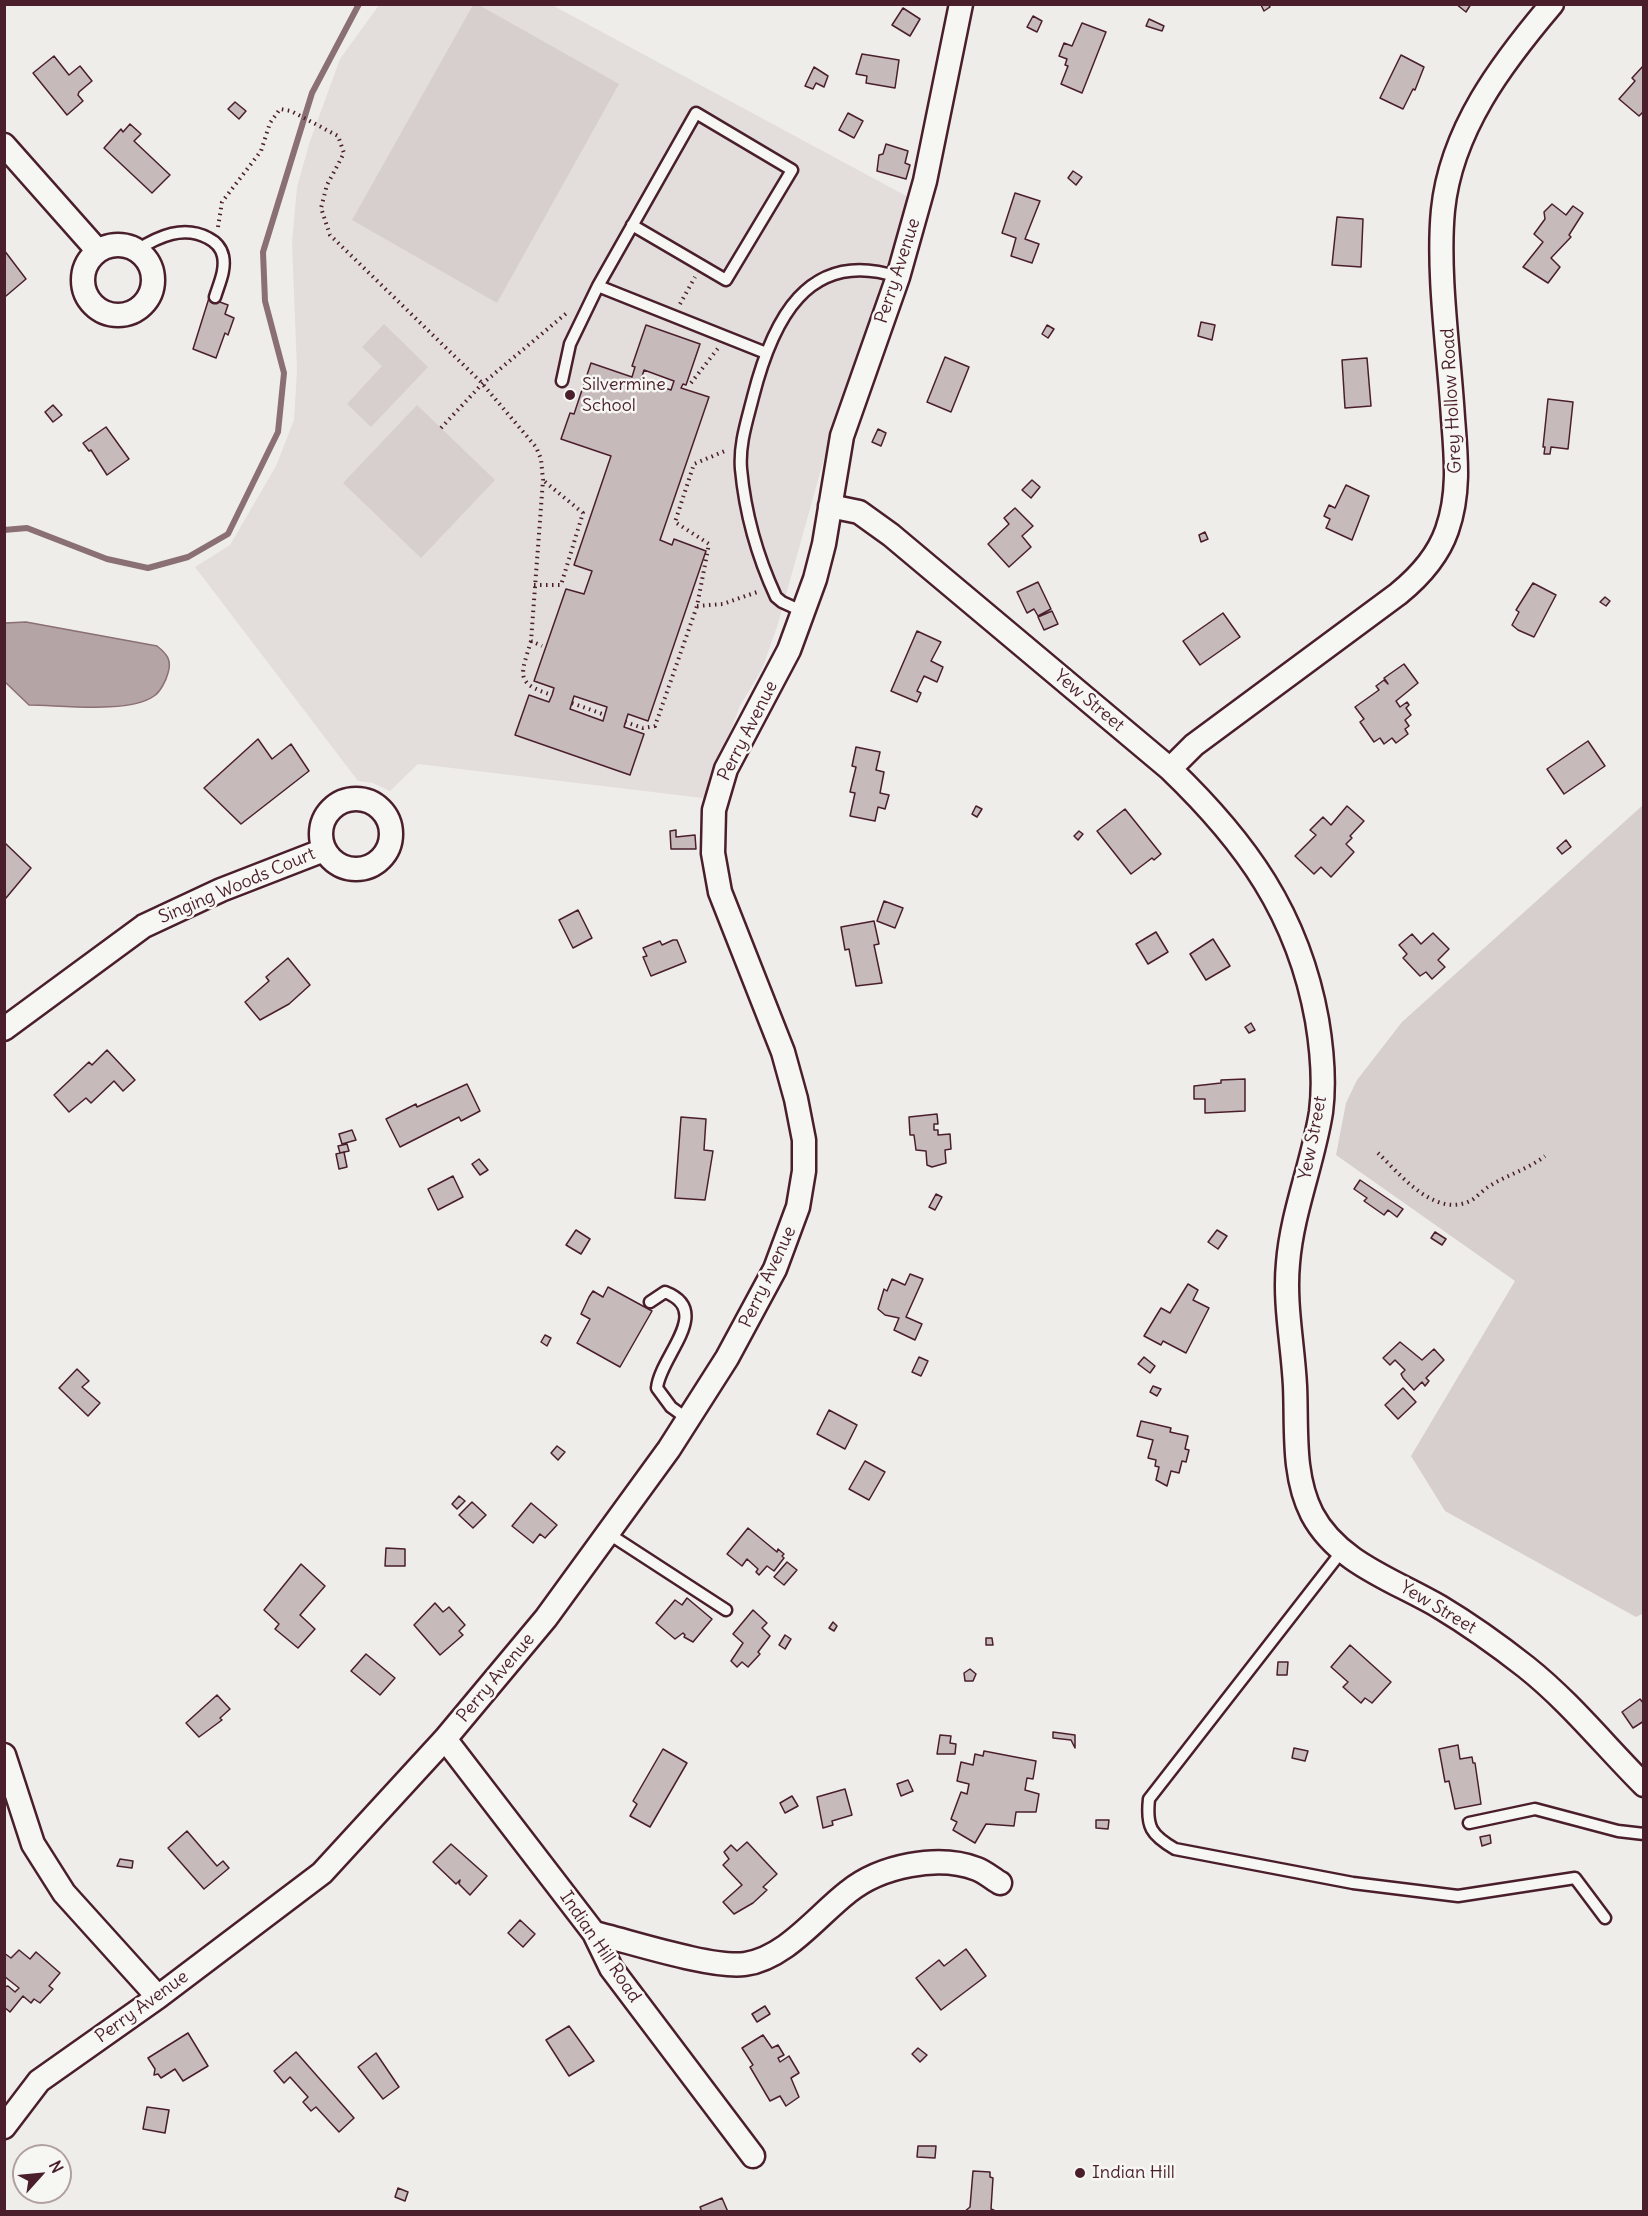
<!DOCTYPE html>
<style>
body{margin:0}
#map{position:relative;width:1648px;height:2216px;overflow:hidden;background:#efedea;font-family:Delius,sans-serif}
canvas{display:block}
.frame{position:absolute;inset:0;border:6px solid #4a1f2b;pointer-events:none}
.north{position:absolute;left:12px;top:2144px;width:60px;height:60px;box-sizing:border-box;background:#f6f6f2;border:2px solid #b1a0a2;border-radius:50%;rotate:63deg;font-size:16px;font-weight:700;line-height:24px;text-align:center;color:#4a1f2b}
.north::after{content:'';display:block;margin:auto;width:21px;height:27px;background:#4a1f2b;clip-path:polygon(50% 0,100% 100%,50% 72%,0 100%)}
</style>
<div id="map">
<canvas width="1648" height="2216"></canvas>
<div class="frame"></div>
<div class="north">N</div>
</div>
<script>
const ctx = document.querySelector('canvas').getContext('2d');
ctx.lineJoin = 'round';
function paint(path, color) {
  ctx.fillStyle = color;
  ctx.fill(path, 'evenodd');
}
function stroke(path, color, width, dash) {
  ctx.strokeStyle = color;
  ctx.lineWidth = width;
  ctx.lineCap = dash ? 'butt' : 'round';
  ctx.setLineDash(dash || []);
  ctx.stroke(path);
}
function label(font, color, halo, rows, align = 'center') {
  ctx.font = font + ' Delius,sans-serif';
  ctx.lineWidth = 5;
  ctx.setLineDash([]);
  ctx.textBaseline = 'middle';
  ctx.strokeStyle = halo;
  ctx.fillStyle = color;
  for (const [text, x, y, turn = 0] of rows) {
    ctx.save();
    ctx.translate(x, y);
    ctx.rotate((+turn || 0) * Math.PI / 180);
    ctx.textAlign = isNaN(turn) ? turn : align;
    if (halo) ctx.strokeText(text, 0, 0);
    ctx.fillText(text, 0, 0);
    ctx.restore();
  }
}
const built = new Path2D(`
 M379,5H552L910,198L830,437L777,627L762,669L740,706L720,758L711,799L418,764L390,791L373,783L358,781L195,567L230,545L276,466L294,420L297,370L292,242L297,187L310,141L340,59Z`);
const green = new Path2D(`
 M473,5H479L619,84L497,303L352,220Z
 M384,324L428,367L371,427L347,404L382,366L362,347Z
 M417,405L495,480L421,558L343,483Z
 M1643,805L1644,1613L1636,1617L1445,1511L1411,1456L1515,1281L1336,1155L1346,1103L1357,1080L1402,1022Z`);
const water = new Path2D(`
 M26,622L157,646C167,654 172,660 168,673C166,681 160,692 154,696C129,714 60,705 29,705L4,681L5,623Z`);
const stream = new Path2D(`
 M4,530L27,528L107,559L148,568L188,557L228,534L278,432L284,373L265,301L263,252L312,93L359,4`);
const building = new Path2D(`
 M1268,4L1270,7L1264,11L1261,5Z
 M1456,4H1471L1466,12Z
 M903,8L920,19L910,36L892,25Z
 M1033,16L1042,21L1037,32L1027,27Z
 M1149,19L1164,26L1162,31L1146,26Z
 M1082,23L1106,32L1082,93L1061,84L1068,66L1065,65L1067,59L1059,56L1064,43L1072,46Z
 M862,54L899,60L895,88L866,83L867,76L856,74Z
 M1401,55L1424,67L1415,90L1413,89L1403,109L1380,98Z
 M54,56L69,75L80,66L92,81L79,92L78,95L83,101L67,115L33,73Z
 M1644,65V111L1639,116L1619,99L1635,81L1632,78Z
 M814,67L828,76L824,87L816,83L813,89L805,86Z
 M235,102L246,111L239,119L228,109Z
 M848,113L863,121L854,138L839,130Z
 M130,124L141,134L134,141L170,175L152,193L104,148L121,129L123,132Z
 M886,144L908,151L905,163L910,165L906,179L877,171L879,155L883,154Z
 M1073,171L1082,177L1076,185L1068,178Z
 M1015,193L1040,201L1025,239L1039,244L1032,263L1011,256L1016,238L1002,233Z
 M1552,204L1566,215L1573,206L1583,213L1569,235L1571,237L1551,258L1560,267L1548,283L1523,267L1543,242L1534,234L1545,219L1544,212Z
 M1337,217L1363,219L1361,267L1332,265Z
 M4,250L26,279L6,296L4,294Z
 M209,298L228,305L225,314L234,318L228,335L225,333L216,358L193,349Z
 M1201,322L1215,325L1212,340L1198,336Z
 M646,325L700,344L686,385L683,384L681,388L709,397L660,540L672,545L674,539L706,551L648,721L628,714L624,727L644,734L630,775L515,735L529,695L549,702L552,695L554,688L534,681L566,589L584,594L592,571L574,565L611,456L561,439L570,413L574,414L591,363L632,377L635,367L632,366ZM644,370L674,381L671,390L641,380ZM574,696L607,707L603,721L570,709Z
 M1047,325L1054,329L1048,338L1042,334Z
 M945,357L969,367L951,412L927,402Z
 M1367,358L1371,406L1345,408L1342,360Z
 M1548,399L1573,402L1568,449L1551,447L1550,454H1544L1545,447H1543Z
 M53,405L62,415L53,422L45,412Z
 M106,427L129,459L107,475L91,450L89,451L83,443Z
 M878,429L886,433L881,446L872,442Z
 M1032,480L1040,487L1031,498L1022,490Z
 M1346,485L1369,496L1352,540L1326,528L1330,519L1324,516L1329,505L1335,508Z
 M1015,508L1033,526L1022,536L1031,547L1009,567L988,544L1009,524L1004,518Z
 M1205,532L1208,539L1201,542L1199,535Z
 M1038,582L1051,609L1038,616L1034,609L1027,613L1017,592Z
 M1533,583L1556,595L1534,637L1518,630L1512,625L1519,612L1516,610Z
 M1605,597L1610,601L1606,606L1600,602Z
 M1052,611L1058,624L1044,630L1038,617Z
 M1223,613L1240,637L1200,665L1183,641Z
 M917,631L941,642L931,661L943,667L937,682L924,676L917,691L921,693L917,702L891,691Z
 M1404,664L1418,683L1396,701L1400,707L1407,702L1409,705L1406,708L1411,715L1405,720L1409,726L1405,729L1408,734L1396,743L1392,738L1384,744L1380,738L1374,742L1360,722L1364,719L1355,707L1379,690L1376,686L1384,680L1388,684L1384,678Z
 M258,739L272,759L291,744L309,771L241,824L204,788Z
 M1588,741L1605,766L1564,794L1547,769Z
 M856,747L880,752L876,770L884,772L880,793L889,795L885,809L878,807L875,821L850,816L855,793L850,792L856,767L852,766Z
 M976,806L982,809L977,817L972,814Z
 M1347,806L1364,821L1350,836L1352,838L1346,844L1354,852L1331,877L1321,867L1314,874L1295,856L1316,835L1310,830L1323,817L1331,825Z
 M1125,809L1161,854L1154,860L1152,858L1131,874L1097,831Z
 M676,830V837L695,835L696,849H671L670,831Z
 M1079,831L1083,834L1078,840L1074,836Z
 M1566,840L1571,847L1562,854L1557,848Z
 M5,843L31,868L6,898L4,897Z
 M884,901L903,908L895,928L877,921Z
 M578,910L592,938L573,948L559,920Z
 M874,921L879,944L874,945L882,983L856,986L849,949L845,950L841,927Z
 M1156,932L1168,952L1148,964L1136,944Z
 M1433,933L1449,949L1438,960L1445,967L1432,979L1426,972L1420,976L1403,958L1407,954L1399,945L1412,934L1421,944Z
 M1213,939L1230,966L1206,980L1190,954Z
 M673,940H677L686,962L651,976L643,957L647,956L643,948L660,941L662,945Z
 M288,958L310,985L289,1004L260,1020L245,1002L269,981L266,977Z
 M1251,1023L1255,1030L1249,1033L1245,1027Z
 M107,1050L135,1080L123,1091L114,1081L91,1103L86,1098L69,1112L54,1095L89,1062L92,1065Z
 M1245,1079V1111L1205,1113V1099H1194V1086L1221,1083V1080Z
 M467,1084L480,1111L461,1121L459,1117L400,1147L386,1119L416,1104L417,1107Z
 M937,1114L938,1124H934V1130H938V1135L950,1134L951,1149L945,1150L946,1163L932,1167L927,1165L926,1151L916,1150L914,1135H910L909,1117Z
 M681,1117L706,1119L704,1150L713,1151L705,1200L675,1198Z
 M352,1130L356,1140L342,1144L339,1134Z
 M347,1144L349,1151L340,1153L338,1146Z
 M344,1152L347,1167L339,1169L336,1154Z
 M479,1159L488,1170L480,1175L472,1164Z
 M453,1176L463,1197L438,1210L428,1189Z
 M1360,1180L1403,1209L1397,1217L1388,1210L1384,1215L1364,1201L1367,1198L1354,1189Z
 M936,1194L942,1197L935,1210L929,1207Z
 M576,1230L590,1239L581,1254L566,1245Z
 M1217,1230L1227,1236L1218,1249L1208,1242Z
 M1435,1232L1446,1239L1442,1245L1431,1238Z
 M910,1274L923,1279L906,1317L922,1324L915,1340L894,1330L899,1318L885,1315L878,1309L884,1289L887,1291L892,1279L905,1285Z
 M1188,1284L1198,1290L1193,1300L1209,1308L1186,1353L1163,1341L1161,1345L1144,1336L1161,1308L1170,1313Z
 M608,1287L652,1311L620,1367L577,1343L590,1319L581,1314L589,1297L593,1291L603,1297Z
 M545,1335L551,1338L547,1346L541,1342Z
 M1400,1342L1422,1360L1434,1349L1444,1360L1426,1378L1429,1381L1425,1386L1422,1382L1414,1390L1403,1378L1401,1374L1405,1370L1395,1360L1390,1365L1383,1358Z
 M919,1357L928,1361L921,1376L912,1372Z
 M1144,1357L1155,1366L1150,1373L1138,1364Z
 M77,1369L89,1381L82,1387L100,1403L88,1416L59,1388Z
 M1153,1386L1161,1389L1157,1396L1150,1392Z
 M1403,1388L1416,1402L1398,1419L1385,1405Z
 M829,1410L857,1425L845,1449L817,1434Z
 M1141,1421L1171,1428L1170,1432L1188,1436L1185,1449L1189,1450L1186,1462L1182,1461L1179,1473L1171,1471L1167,1486L1156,1480L1159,1467L1155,1466L1156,1460L1148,1458L1153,1440L1137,1436Z
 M557,1446L565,1452L558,1460L551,1453Z
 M865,1461L885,1472L869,1500L849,1489Z
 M459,1496L465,1501L457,1509L452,1504Z
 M472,1502L486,1515L473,1528L459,1515Z
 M531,1503L557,1525L545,1538L540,1534L533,1543L512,1526Z
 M748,1528L777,1552L778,1549L784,1554L782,1556L784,1558L774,1571L767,1566L759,1575L756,1572L758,1569L747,1559L742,1566L727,1554Z
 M386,1548L405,1549V1566H385Z
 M787,1562L797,1570L784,1585L774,1577Z
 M301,1564L325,1586L300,1615L315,1629L298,1648L275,1629L279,1624L264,1610Z
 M687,1598L712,1619L693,1642L684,1637L685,1635L683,1633L675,1639L656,1623L675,1600L682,1605Z
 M435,1603L443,1612L449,1607L465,1625L459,1631L463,1635L440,1655L414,1625Z
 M753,1610L767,1623L762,1628L770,1636L758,1652L760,1654L748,1667L742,1662L737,1667L731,1661L743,1643L733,1634Z
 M833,1622L837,1626L834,1631L829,1628Z
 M785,1635L791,1639L785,1649L779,1645Z
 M986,1638H992L993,1645H986Z
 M1350,1645L1391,1682L1372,1703L1365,1698L1361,1703L1343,1687L1348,1682L1331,1667Z
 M366,1654L395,1678L380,1695L351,1671Z
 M1278,1662H1288L1287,1675H1277Z
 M970,1669L976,1674L973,1681H965L964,1673Z
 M217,1695L230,1709L220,1718L222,1720L199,1737L186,1723Z
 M1640,1699L1644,1704V1721L1633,1728L1622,1712Z
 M1053,1732L1075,1735V1748L1071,1740L1053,1738Z
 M940,1735L951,1736L950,1743L956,1744L955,1754H937Z
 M1458,1745L1460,1759L1472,1757L1473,1763H1475L1481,1804L1455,1809L1449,1781L1445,1782L1439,1749Z
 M1294,1748L1308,1751L1305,1761L1292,1758Z
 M663,1749L687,1763L650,1827L630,1816L637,1804L633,1801Z
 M984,1751L1036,1761L1033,1779L1027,1778L1025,1790L1039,1794L1036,1812H1016L1014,1826L986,1824L975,1843L953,1830L957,1822L951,1819L961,1792L967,1794L969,1784L957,1781L961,1762L973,1765L975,1754L983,1756Z
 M908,1780L913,1791L901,1796L897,1784Z
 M845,1789L852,1815L832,1821L833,1825L823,1828L817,1797Z
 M792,1796L798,1806L785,1813L780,1803Z
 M1096,1820H1109L1108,1829L1096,1828Z
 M187,1831L217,1866L223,1861L229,1868L204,1889L168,1848Z
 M1490,1835L1491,1843L1482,1846L1480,1837Z
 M747,1842L777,1874L763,1887L767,1890L753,1903L734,1914L723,1902L742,1885L723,1865L729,1859L724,1852L731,1845L737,1851Z
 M451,1844L487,1876L470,1895L459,1884L460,1880L456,1884L433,1862Z
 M120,1859L133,1861L132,1868L117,1866Z
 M520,1920L535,1934L523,1947L508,1933Z
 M966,1949L986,1976L941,2010L916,1978L939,1960L944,1966Z
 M19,1950L30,1959L36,1952L60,1973L49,1986L53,1989L40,2003L34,1999L31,2003L23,1996L10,2012L4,2007V1987L8,1986L15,1992L19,1988L4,1976V1953L11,1958Z
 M765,2006L770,2014L757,2022L752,2014Z
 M569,2026L594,2061L569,2076L546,2040Z
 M188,2033L208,2066L183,2081L175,2069L161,2078L158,2074L154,2075L155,2069L148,2058Z
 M763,2035L772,2048L778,2045L784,2055L778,2058L780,2062L789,2056L799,2073L791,2078L799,2097L786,2106L780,2096L770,2101L750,2067L753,2065L742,2048Z
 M918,2048L927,2055L920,2062L912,2054Z
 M296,2052L354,2118L339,2132L316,2107L311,2111L303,2102L308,2097L290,2077L284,2083L274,2071Z
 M376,2053L399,2087L383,2099L358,2067Z
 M147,2107L169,2110L165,2133L143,2129Z
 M918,2146H936L935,2158L917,2157Z
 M973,2171L990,2172V2177L993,2178L991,2209L998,2212H964L970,2207Z
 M398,2188L408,2192L405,2201L395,2197Z
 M722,2198L728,2212H702L700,2207Z`);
const path = new Path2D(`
 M218,227L222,202L261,151L270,123L280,109L291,111L338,136L344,153L327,185L321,208L330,235L480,381L536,447L541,459L543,480L531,641L542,646
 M680,304L695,277
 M691,383L719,347
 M441,428L482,384L569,311
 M534,585H561L583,513L544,481
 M697,606L723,604L760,591
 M531,641C521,675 514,683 552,695
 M572,703L605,715
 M625,722L643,728L655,726L697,606L709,544L675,522L694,464L727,450
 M1378,1153C1400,1174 1434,1218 1470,1201C1476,1198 1482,1191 1488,1187C1506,1175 1527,1170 1545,1156`);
const service = new Path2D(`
 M632,225L726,280L792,170L696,113L598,286L766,353
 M137,250C159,236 184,225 208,238C216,242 221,247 223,256C226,270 219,284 215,297
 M562,381L570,344L598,286
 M804,612L782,602L776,597C758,558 745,512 741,469C739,444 747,421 753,397C772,322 807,247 898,277
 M650,1302L665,1292C714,1311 660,1356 657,1388L671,1407L689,1420
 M609,1534L726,1610
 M1342,1551L1149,1799C1146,1827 1151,1835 1175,1849L1353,1883L1458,1896L1575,1878L1605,1918
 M1469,1823L1535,1809L1618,1831L1644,1834`);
const minor = new Path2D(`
 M4,145L98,251
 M83 280a35 35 0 1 1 70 0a35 35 0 1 1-70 0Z
 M830,506L859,512L891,535L1170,769C1246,842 1298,914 1317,1020C1322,1050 1325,1081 1321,1112C1313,1163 1292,1212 1288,1263C1284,1304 1293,1345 1295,1386C1297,1428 1292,1475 1312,1514C1338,1563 1394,1580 1440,1607C1470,1625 1498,1645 1526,1667C1570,1702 1604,1745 1644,1785
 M1170,769L1194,745L1398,594C1419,577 1438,556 1447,530C1460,493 1456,456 1453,418C1449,353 1437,273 1443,210C1451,130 1502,63 1552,4
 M321 834a35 35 0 1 1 70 0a35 35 0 1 1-70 0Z
 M4,1029L144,926L221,890L324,850
 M445,1739L594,1933L611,1968L753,2156
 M4,1755L33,1844L64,1893L158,1997
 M594,1933C628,1941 713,1969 745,1964C786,1958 817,1916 848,1892C880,1866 938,1854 977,1869C985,1872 993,1879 1000,1883
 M4,2127L39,2081L158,1997L322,1873L445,1739L546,1618L669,1449L727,1358L775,1269L798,1207L804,1171V1140L796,1099L783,1052L720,892L713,853L714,810L726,769L789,650L815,579L824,544L842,436L898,277L925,181L961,4`);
const markers = [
 [570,395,6,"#4a1f2b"],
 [1080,2173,6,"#4a1f2b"]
];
const streetNames = [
 ["Perry Avenue",898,271,-72],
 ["Grey Hollow Road",1452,401,-93],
 ["Yew Street",1089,701,40],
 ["Perry Avenue",748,731,-63],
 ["Singing Woods Court",237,886,-23],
 ["Yew Street",1313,1138,-79],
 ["Perry Avenue",768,1277,-65],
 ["Yew Street",1438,1608,31],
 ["Perry Avenue",496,1678,-50],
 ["Indian Hill Road",600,1947,56],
 ["Perry Avenue",142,2007,-36]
];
const poiNames = [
 ["Silvermine",582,385],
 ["School",582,406],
 ["Indian Hill",1092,2173]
];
paint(built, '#e3dedc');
paint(green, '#d7cfce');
paint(water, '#b4a4a5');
stroke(water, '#8a6f74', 1.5);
stroke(stream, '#8a6f74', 6);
paint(building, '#c6babb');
stroke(building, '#4a1f2b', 1.5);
stroke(service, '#4a1f2b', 15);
stroke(minor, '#4a1f2b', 27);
stroke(path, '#4a1f2b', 4, [1.5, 4.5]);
stroke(service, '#f6f6f2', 10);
stroke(minor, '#f6f6f2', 22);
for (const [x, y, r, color] of markers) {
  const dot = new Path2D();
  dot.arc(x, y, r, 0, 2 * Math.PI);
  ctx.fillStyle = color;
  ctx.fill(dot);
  stroke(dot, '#f6f6f2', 2);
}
label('18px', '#4a1f2b', '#f6f6f2', streetNames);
label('18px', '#4a1f2b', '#f6f6f2', poiNames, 'left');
</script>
